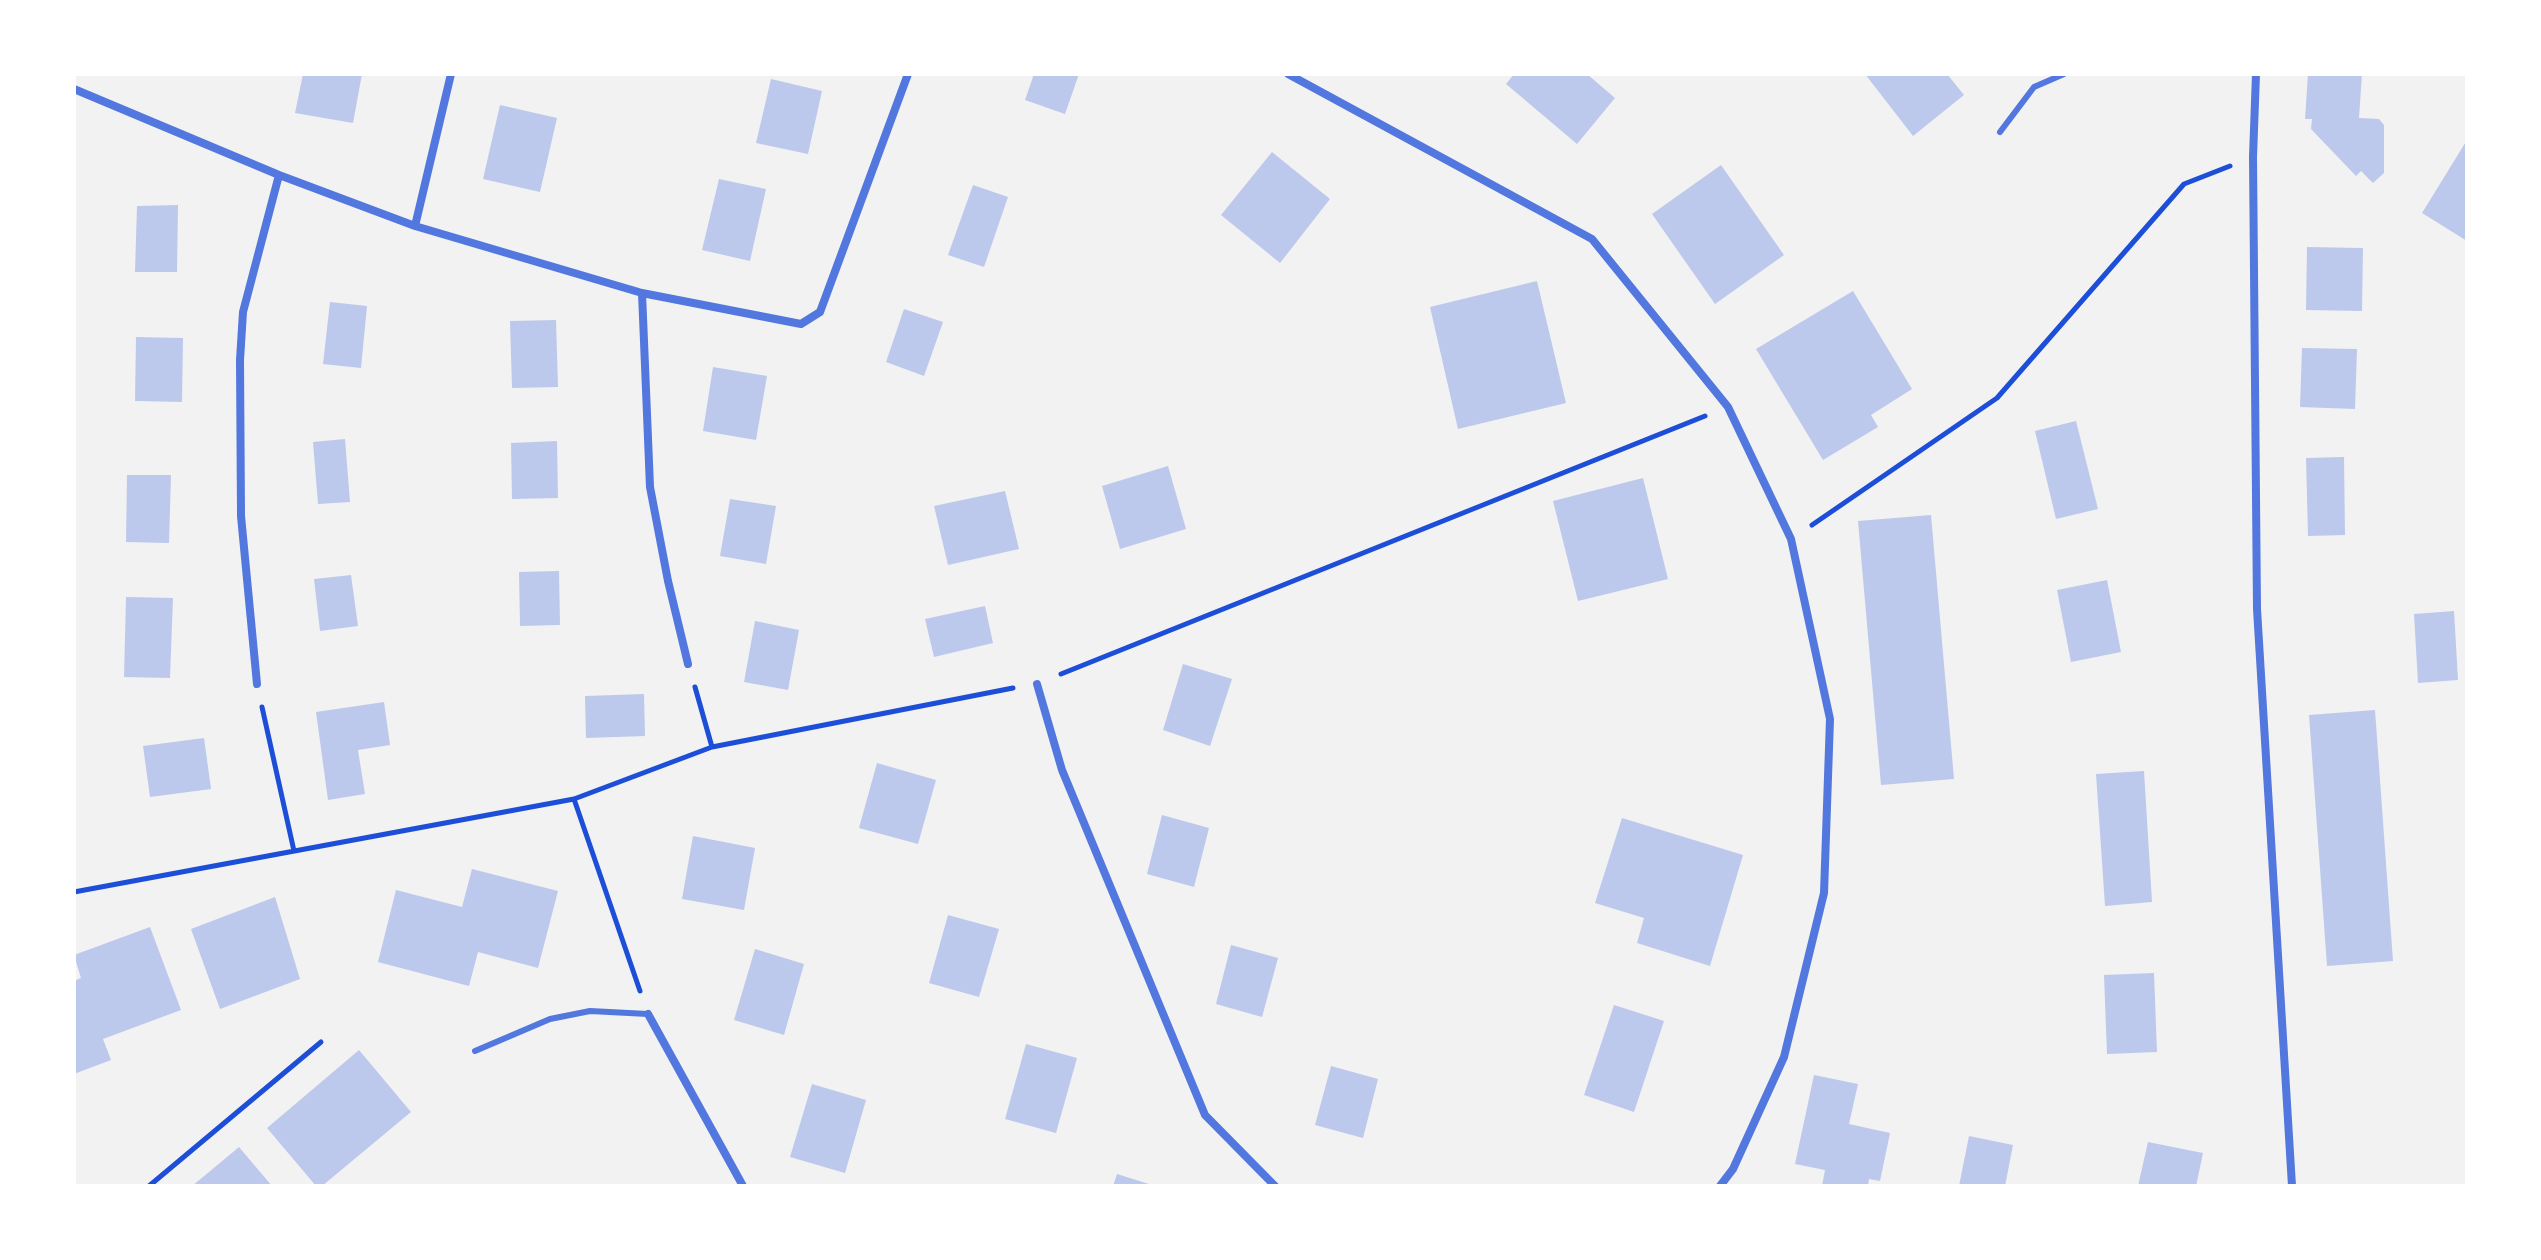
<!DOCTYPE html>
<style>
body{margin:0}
#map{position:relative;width:2541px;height:1260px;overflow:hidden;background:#f2f2f2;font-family:"Varela Round",sans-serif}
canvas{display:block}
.frame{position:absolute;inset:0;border:76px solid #fff;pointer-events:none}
</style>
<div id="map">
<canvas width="2541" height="1260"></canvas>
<div class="frame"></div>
</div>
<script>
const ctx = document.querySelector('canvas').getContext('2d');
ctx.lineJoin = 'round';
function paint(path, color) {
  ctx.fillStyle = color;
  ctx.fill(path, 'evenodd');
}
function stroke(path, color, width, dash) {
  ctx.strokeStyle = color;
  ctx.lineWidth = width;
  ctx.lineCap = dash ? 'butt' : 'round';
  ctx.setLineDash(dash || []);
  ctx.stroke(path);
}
const building = new Path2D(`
 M303,74H362L353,123L295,113Z
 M1034,74H1079L1065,114L1025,100Z
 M1514,74H1587L1615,98L1577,144L1506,84Z
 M1865,74H1947L1964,95L1913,136Z
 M2308,74H2362L2359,118L2379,119L2384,125V173L2373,183L2361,171L2356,176L2311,129L2312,119H2305Z
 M771,79L822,91L808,154L756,143Z
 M500,105L557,118L540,192L483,179Z
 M2467,140V241L2422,213Z
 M1272,152L1330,199L1280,263L1221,215Z
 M1721,165L1784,255L1715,304L1652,214Z
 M719,179L766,189L750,261L702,250Z
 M973,185L1008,197L984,267L948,255Z
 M178,205L177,272H135L137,206Z
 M2307,247L2363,248L2362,311L2306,310Z
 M1537,281L1566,403L1458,429L1430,307Z
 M1853,291L1912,389L1871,415L1878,427L1823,460L1756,349Z
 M330,302L367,306L361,368L323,364Z
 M904,309L943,322L924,376L886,362Z
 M556,320L558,387L512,388L510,321Z
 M136,337L183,338L182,402L135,401Z
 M2302,348L2357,349L2355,409L2300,407Z
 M713,367L767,376L756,440L703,431Z
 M2076,421L2098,509L2056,519L2035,431Z
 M345,439L350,502L318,504L313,442Z
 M557,441L558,498L512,499L511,443Z
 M2344,457L2345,535L2308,536L2306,458Z
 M1168,466L1186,529L1120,549L1102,486Z
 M127,475H171L169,543L126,542Z
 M1643,478L1668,579L1578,601L1553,501Z
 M1005,491L1019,549L948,565L934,506Z
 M730,499L776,506L766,564L720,556Z
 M1931,515L1954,779L1881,785L1858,521Z
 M559,571L560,625L520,626L519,572Z
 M351,575L358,626L320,631L314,579Z
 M2107,580L2121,652L2071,662L2057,590Z
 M126,597L173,598L170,678L124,677Z
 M985,606L993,643L934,657L925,619Z
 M2454,611L2458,680L2418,683L2414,614Z
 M755,621L799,630L788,690L744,682Z
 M1183,664L1232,679L1210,746L1163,730Z
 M644,694L645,736L586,738L585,696Z
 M384,702L390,745L358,750L365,794L328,800L316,712Z
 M2375,710L2393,961L2327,966L2309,715Z
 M204,738L211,789L150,797L143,746Z
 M877,763L936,780L918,844L859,828Z
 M2144,771L2152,902L2105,906L2096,774Z
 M1162,815L1209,828L1194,887L1147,874Z
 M1622,818L1743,855L1710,966L1637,943L1644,918L1595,903Z
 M693,836L755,848L744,910L682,899Z
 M472,869L558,891L538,968L478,952L469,986L378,962L396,890L462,907Z
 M275,897L300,979L220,1009L191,929Z
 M948,915L999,929L979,997L929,983Z
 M150,927L181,1010L103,1039L111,1060L74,1074V981L81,978L74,955Z
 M1231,945L1278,958L1262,1017L1216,1004Z
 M755,949L804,964L784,1035L734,1020Z
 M2154,973L2157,1052L2107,1054L2104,975Z
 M1614,1005L1664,1021L1634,1112L1584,1095Z
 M1026,1044L1077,1058L1056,1133L1005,1119Z
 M359,1050L411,1112L322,1186H316L267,1128Z
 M1331,1066L1378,1079L1363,1138L1315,1125Z
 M1814,1075L1858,1084L1849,1124L1890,1133L1880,1181L1869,1179L1868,1186H1822L1825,1170L1795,1164Z
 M812,1084L866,1100L845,1173L790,1157Z
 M1969,1136L2013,1145L2005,1186H1959Z
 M2148,1142L2203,1153L2196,1186H2138Z
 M239,1147L272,1186H192L209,1172Z
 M1117,1174L1152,1185V1186H1113Z`);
const path = new Path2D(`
 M1812,525L1997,398L2184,184L2230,166
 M1061,674L1705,416
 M695,687L712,747
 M262,707L294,851
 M574,799L640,991
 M74,892L574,799L712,747L1013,688
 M149,1186L321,1042`);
const service = new Path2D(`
 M2000,132L2034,87L2064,74
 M475,1051L550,1019L590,1011L648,1014`);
const minor = new Path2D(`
 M1288,74L1592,239L1728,407L1791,539L1830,719L1824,893L1784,1057L1733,1169L1720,1186
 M2256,74L2253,157L2257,609L2292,1186
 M74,89L279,175L415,226L642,293L801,324L820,312L908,74
 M415,226L451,74
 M642,293L650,487L668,581L688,664
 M257,684L241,516L240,360L243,312L279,175
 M1037,684L1062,770L1205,1115L1275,1186
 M648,1014L743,1186`);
paint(building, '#bdc9ec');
stroke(path, '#1d4ed8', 5);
stroke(service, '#5277de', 6);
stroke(minor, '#5277de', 8);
</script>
